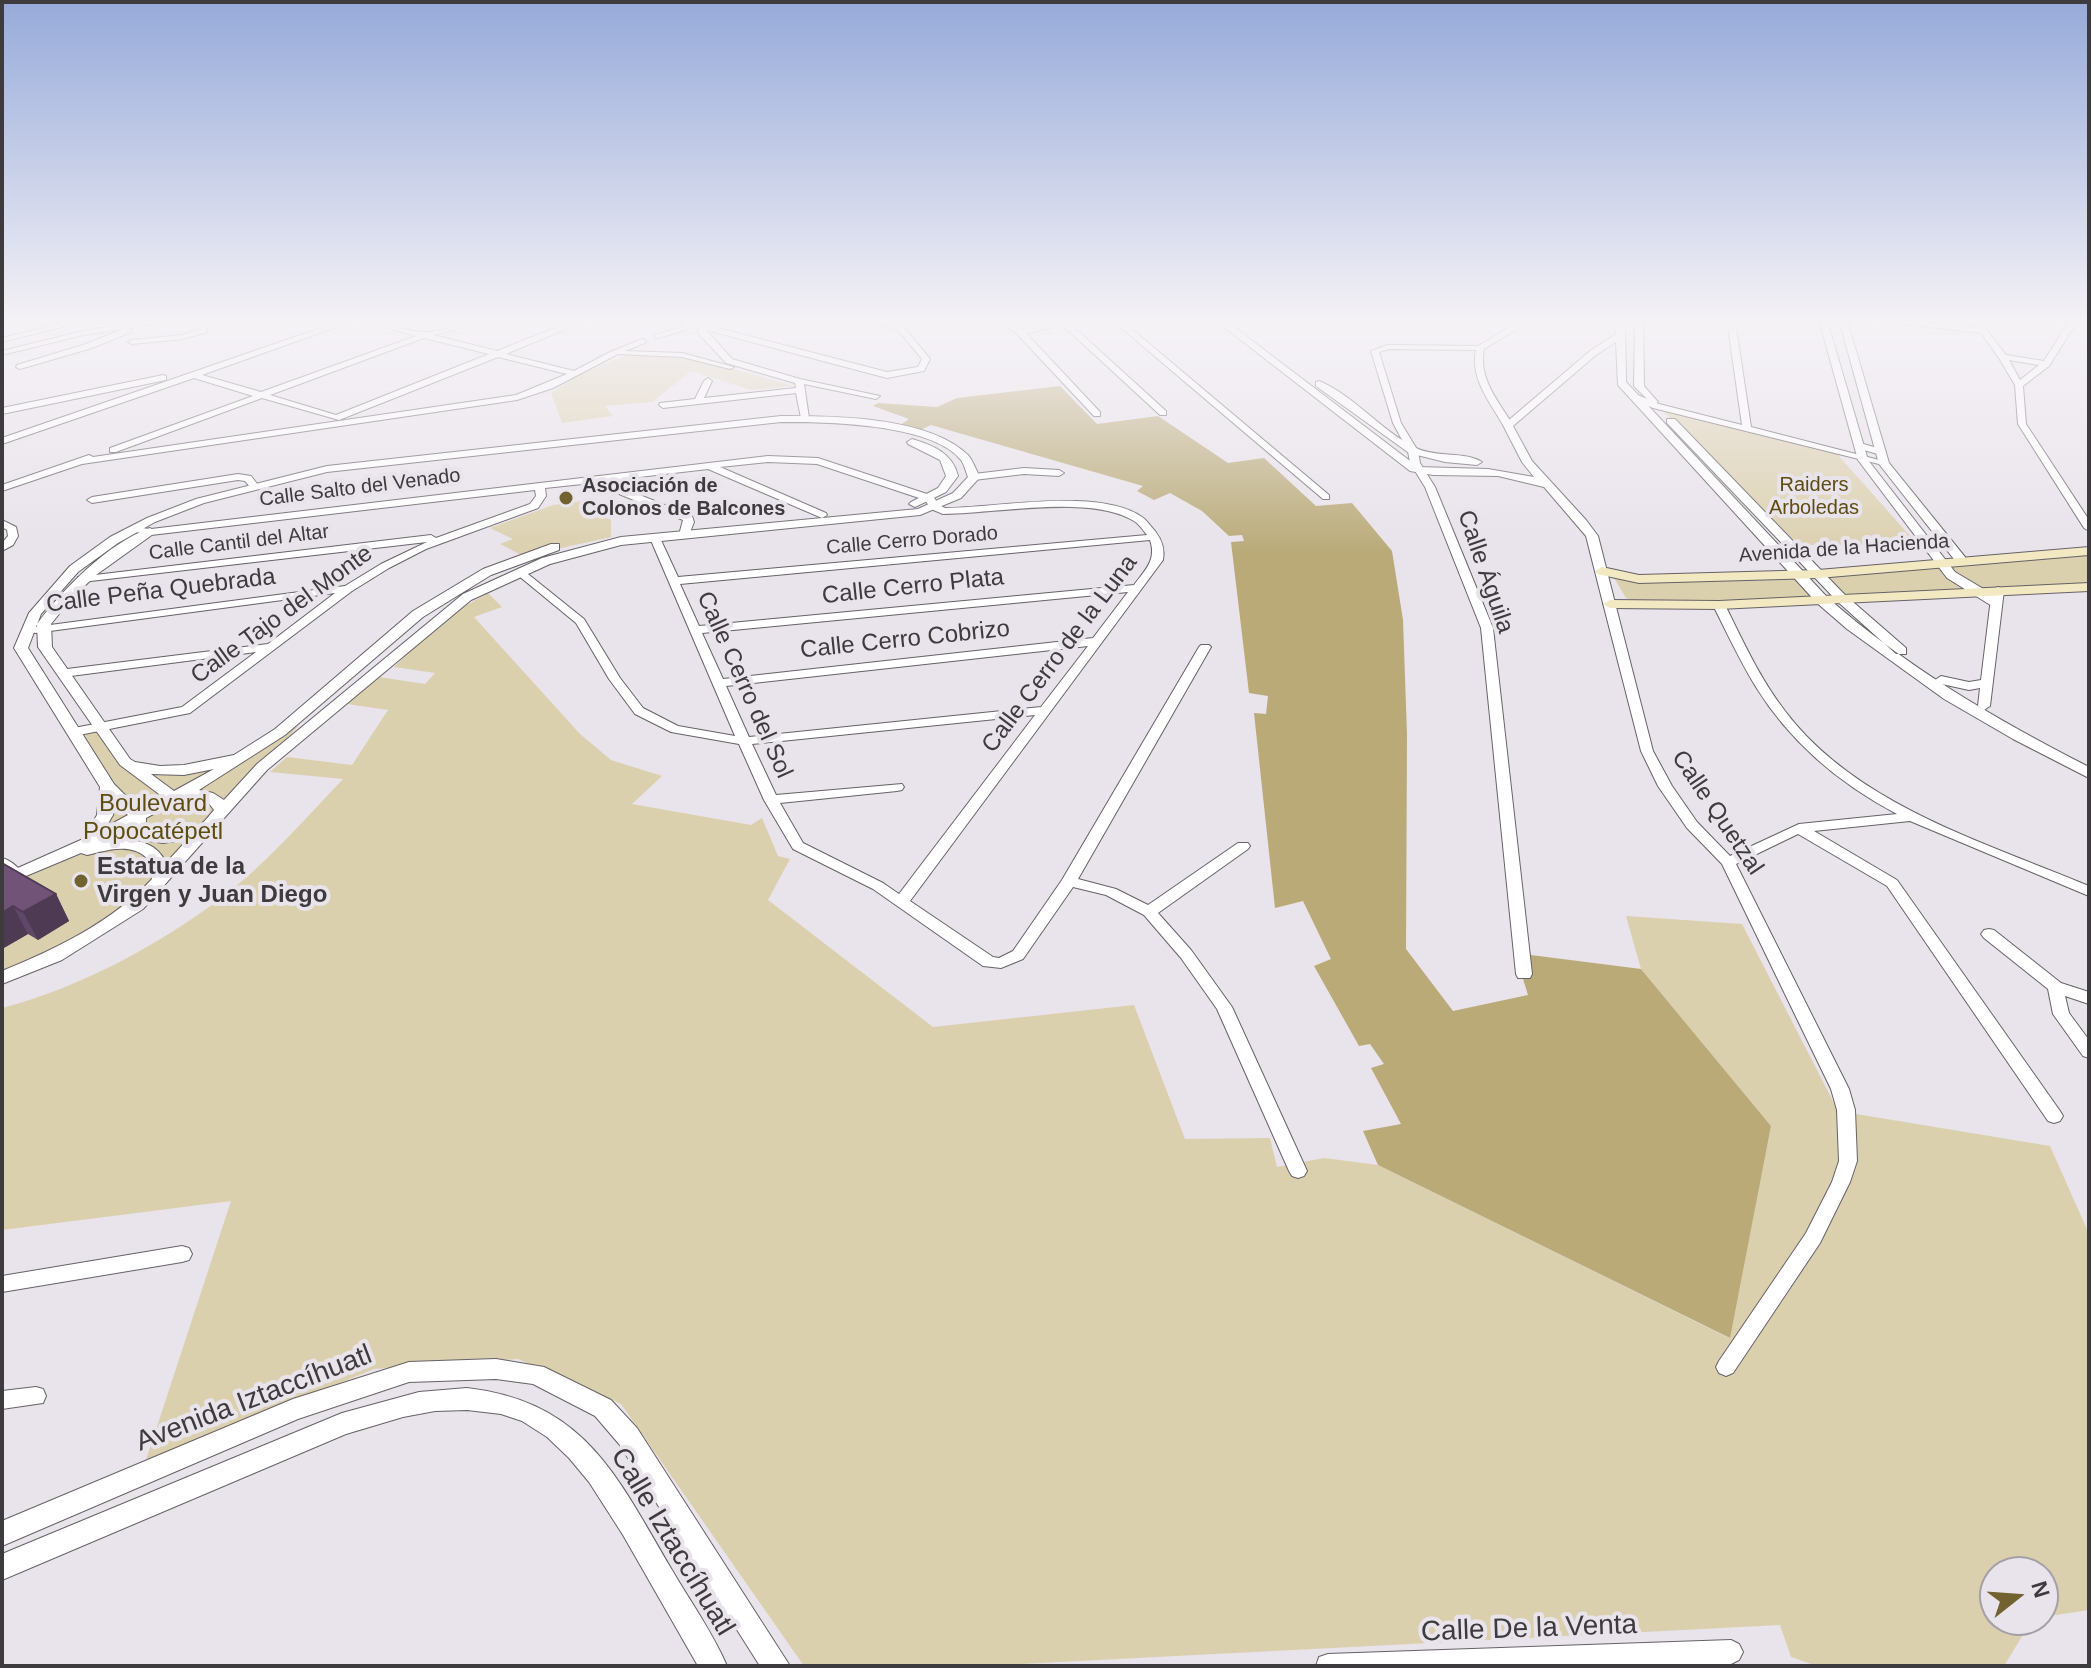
<!DOCTYPE html>
<meta charset="utf-8">
<style>
body{margin:0}
#map{position:relative;width:2091px;height:1668px;overflow:hidden;background:#e9e3eb;font-family:Helvetica,sans-serif}
canvas{display:block}
.frame{position:absolute;inset:0;border:4px solid #3e3b3e;pointer-events:none}
.north{position:absolute;left:1979px;top:1556px;width:80px;height:80px;box-sizing:border-box;background:#e9e3eb;border:2px solid #a5a0a6;border-radius:50%;rotate:73deg;font-size:22px;font-weight:700;line-height:32px;text-align:center;color:#3e3b3e}
.north::after{content:'';display:block;margin:auto;width:28px;height:36px;background:#716230;clip-path:polygon(50% 0,100% 100%,50% 72%,0 100%)}
</style>
<div id="map">
<canvas width="2091" height="1668"></canvas>
<div class="frame"></div>
<div class="north">N</div>
</div>
<script>
const ctx = document.querySelector('canvas').getContext('2d');
ctx.lineJoin = 'round';
function paint(path, color) {
  ctx.fillStyle = color;
  ctx.fill(path, 'evenodd');
}
function stroke(path, color, width, dash) {
  ctx.strokeStyle = color;
  ctx.lineWidth = width;
  ctx.lineCap = dash ? 'butt' : 'round';
  ctx.setLineDash(dash || []);
  ctx.stroke(path);
}
function label(font, color, halo, rows, align = 'center') {
  ctx.font = font + ' Helvetica,sans-serif';
  ctx.lineWidth = 8;
  ctx.setLineDash([]);
  ctx.textBaseline = 'middle';
  ctx.strokeStyle = halo;
  ctx.fillStyle = color;
  for (const [text, x, y, turn = 0] of rows) {
    ctx.save();
    ctx.translate(x, y);
    ctx.rotate((+turn || 0) * Math.PI / 180);
    ctx.textAlign = isNaN(turn) ? turn : align;
    if (halo) ctx.strokeText(text, 0, 0);
    ctx.fillText(text, 0, 0);
    ctx.restore();
  }
}
const green = new Path2D(`
 M631,353L701,360L794,386L752,390L691,371L652,402L605,406L613,416L562,423L551,393L579,375Z
 M1660,408L1838,455L1918,545H1799Z
 M590,500L599,504L586,509L611,520V537L557,549L529,559L500,544L513,539L490,528L553,505Z
 M2089,554V586L1975,590L1944,563Z
 M1941,563L1970,590L1841,597L1821,575Z
 M1613,576L1649,583L1796,577L1818,599L1718,604L1632,600L1626,598Z
 M488,593L502,607L474,617L580,734L611,760L662,776L632,804L751,825L762,818L778,856L790,859L768,900L933,1027L1134,1005L1185,1139L1270,1138L1277,1167L1324,1158L1378,1165L1729,1338L1771,1126L1641,969L1626,916L1742,924L1838,1111L2050,1146L2089,1234V1610L2043,1617V1572H1995V1620H2032L2004,1666H1817L1791,1657L1780,1625L982,1666H804L621,1404L518,1359L374,1369L145,1463L231,1201L2,1230V1008C79,988 157,946 220,899C265,865 304,820 343,779L270,772L287,757L352,765L388,710L347,704L379,677L425,684L435,673L394,667L444,618Z
 M298,726L274,756L136,904L2,976V881L91,842L111,786L77,733L101,730L123,763L151,771L252,753Z`);
const forest = new Path2D(`
 M1060,386L1097,424L1158,416L1228,463L1264,458L1316,506L1352,503L1392,551L1403,620L1407,735L1406,949L1453,1011L1528,995L1515,953L1641,969L1771,1126L1730,1338L1378,1165L1363,1131L1401,1124L1371,1068L1384,1064L1370,1044L1359,1046L1314,966L1331,959L1303,901L1275,908L1254,713L1266,714L1268,696L1249,693L1231,542L1244,541L1242,535L1229,536L1202,511L1170,493L1154,500L1137,491L1143,486L931,425L920,430L900,425L909,419L873,406L878,403L937,407L957,398Z`);
const minor = new Path2D(`
 M6,320H17L3,325L2,323Z
 M75,320H90L2,342V338Z
 M151,320H172L130,328L131,332L92,348L20,369L16,367L17,365L86,344L123,329L83,335L2,355V351L83,331Z
 M199,320H207V332L183,339L132,344L128,342L132,340L182,335L200,329Z
 M266,320H300L283,325Z
 M344,320H356L202,375L261,392L416,336L359,320C381,320 400,330 421,332C440,334 467,320 490,320L433,335L497,351L575,320H587L506,354L574,371L608,353L642,339L646,341L645,343L625,351L682,353L734,367L730,369L682,357L618,354L553,388L517,400L82,464L2,491V485L89,455L93,457L516,395L567,374L498,357L339,420L262,398L116,452H110V448L253,396L194,378L2,444V438ZM424,338L489,354L336,415L270,395Z
 M673,320H687L887,372L918,367L922,359L898,330L863,320H878L893,324L890,320H898L930,359L924,371L887,378L706,330L732,359L800,379L880,396L876,399L804,384L809,418L805,421L801,418L796,393L663,408L659,405L660,403L695,399L704,381L708,378L712,381L704,398L796,388L795,383L726,363L698,333L699,328L695,327L655,339V335L687,325Z
 M1000,320H1009L1023,330L1100,412V416H1094L1017,334Z
 M1057,320H1066L1166,411V415H1160Z
 M1112,320H1121L1329,495V499H1323Z
 M1521,320H1531L1484,349C1478,378 1498,401 1513,425L1508,428L1503,425C1490,402 1470,379 1476,350L1389,349L1379,352L1401,423L1418,451L1420,463L1435,487L1493,628L1532,974L1530,978H1518L1516,974L1481,628L1425,487L1410,463L1408,451L1393,423L1371,351L1388,345L1478,346Z
 M1727,320H1735L1751,427L1887,462V466L1653,408L1630,398V394L1633,393L1659,404L1742,425Z
 M1867,320H1897L1977,328L1971,320H1979L2006,355L2044,361L2070,320H2078L2049,366L2023,386L2026,424L2089,520V531L2084,528L2018,424L2015,385L1999,358L1981,333ZM2009,360L2039,365L2020,380Z
 M163,375L166,376V380L2,414V408Z
 M1860,443L1884,450L1886,452L1881,455L1857,448L1855,446Z
 M768,456L818,458L933,496L939,505L945,508C997,508 1098,487 1142,517C1147,520 1151,527 1155,531C1162,540 1165,549 1163,560L910,901L993,957L999,958L1013,951L1062,880L1199,647L1201,645H1209L1211,647L1078,879L1116,889L1148,905L1238,843H1248L1250,846L1248,849L1158,913L1191,950L1232,1007L1307,1171L1304,1176L1298,1178L1292,1176L1289,1171L1217,1009L1181,958L1144,915L1106,895L1073,887L1023,959L1001,968L983,966L873,889L793,849L764,800L739,744L671,732L635,714L609,679L576,623L514,572L519,569L523,570L584,619L620,678L643,708L678,726L735,736L650,538L651,536H659L660,538L678,577L1147,535C1143,530 1139,524 1134,521C1090,494 995,514 943,514L931,509L925,500L817,464L768,462L720,467L826,513L827,515L822,518L708,469L605,481L692,516L694,522L689,535L684,538L679,535L683,520L592,483L545,488L546,496L538,508L426,549L389,568L352,591L190,713L74,736L68,732L69,729L182,707L256,652L63,677L59,676L57,673L59,670L268,644L335,593L35,633L29,630L35,627L345,586L381,564L427,542L82,582L78,581V577L431,535L436,538L530,504L536,496L535,490L151,535L131,531V527L151,529ZM1150,540C1157,560 1145,570 1134,585L699,626L680,584ZM1128,592L1093,638L723,679L702,633ZM1088,646L1041,707L749,737L726,686ZM1035,715L899,894L883,883L803,843L780,803L897,791L902,790L904,787L902,784L776,795L752,744Z
 M1024,468L1059,470L1064,473L1059,476L1024,474L974,480L969,477L974,474Z
 M238,474L251,476L258,485L250,487L245,481L238,480L92,503L87,500L92,497Z
 M2,520L16,527L18,536L13,545L2,551V543L8,536L7,530L2,527Z
 M1998,587L2004,590L1990,706L1984,710L1978,706L1980,688L1969,690L1937,683L1935,680L1941,676L1969,682L1981,680L1992,590Z
 M1719,602L1725,605C1743,641 1760,679 1785,711C1856,805 1984,842 2089,886V896L1910,821L1814,831L1897,880L2060,1111L2063,1116L2060,1121L2054,1123L2048,1121L1887,886L1798,834L1736,864L1849,1089L1855,1110L1857,1161L1850,1182L1820,1243L1733,1373L1726,1376L1719,1373L1716,1367L1719,1361L1806,1233L1832,1182L1839,1161L1837,1110L1831,1089L1722,864L1687,828L1658,786L1641,751L1604,607L1606,605L1610,604L1616,607L1653,751L1672,786L1697,822L1730,856L1799,824L1897,814C1840,784 1790,742 1756,687C1740,661 1727,633 1713,605Z
 M2,858C11,860 20,869 25,876L23,879H13L2,870Z
 M1989,929L1994,930L2061,983L2089,992V1004L2065,996L2069,1013L2089,1040V1058L2083,1056L2053,1014L2048,989L1984,938L1981,934L1984,930Z
 M182,1246L189,1248L192,1254L189,1260L182,1262L2,1292V1276Z
 M36,1387L43,1389L46,1396L43,1403L2,1409V1391Z
 M1731,1640L1739,1644L1743,1652L1739,1660L1731,1664L1316,1666L1319,1657L1328,1654Z`);
const tertiary = new Path2D(`
 M1051,320H1060L1054,327L1020,335L1015,332Z
 M1215,320H1225L1418,467L1488,469L1534,477L1522,462L1503,425L1590,351L1616,334L1617,320H1625L1626,382L1827,597C1906,667 1995,719 2089,767V778L2013,739L1944,699L1847,629L1817,603L1618,385L1616,342L1596,355L1513,426L1532,461L1586,520L1598,536L1616,607L1610,611L1604,607L1586,536L1544,487L1498,476L1433,475L1410,471Z
 M1635,320H1643L1644,386L1658,402L1653,405L1634,386Z
 M1819,320H1827L1868,460L1955,572L2002,600V606H1992L1947,578L1858,460Z
 M1839,320H1847L1889,463L1965,557V563H1957L1879,464Z
 M1319,381C1355,396 1381,431 1416,448C1436,458 1465,451 1482,462L1477,465L1445,462L1409,453L1316,386V382Z
 M781,416C833,416 928,416 968,455C973,461 976,470 980,477L961,498L920,515L621,545L550,564L471,600L267,770L143,909L62,960L2,984V971C56,949 112,922 152,879L148,859C132,842 107,850 87,855L81,853L2,886V875L83,839L97,815L100,787L14,648L29,613L70,566L110,537L147,518L196,499L327,466ZM781,422C825,422 931,423 961,460C964,464 966,472 968,477L953,493L918,509L621,537L542,558L463,594L257,764L224,800L213,793L199,790L285,735L423,617L491,575L559,550V544H551L483,569L413,611L275,729L234,755L184,765L160,766L135,762L130,759L52,647L51,624L71,599L96,575L156,532L150,528C108,543 63,589 37,624L38,647L120,765L163,797L139,809L114,784L28,648L41,614L78,572L118,543L155,522L204,503L327,472ZM214,769L174,791L151,774L184,775ZM201,799L208,802L214,810C210,814 206,821 201,824C188,833 157,839 146,828V818L179,800ZM114,802L128,815L106,827L113,815ZM130,827L137,839L163,843L188,839L166,863C155,838 128,838 104,841Z
 M1667,419H1675L1845,595L1906,648V654H1896L1837,601L1667,423Z
 M912,439C932,445 953,453 958,476L946,492L915,507L909,504L911,502L938,488L946,476L940,460L908,444L907,442Z
 M496,1359L544,1367L611,1400L637,1428L790,1666H760L619,1444L595,1416L533,1384L496,1379L409,1382L298,1419L2,1546V1521L293,1399L409,1362Z
 M467,1388C586,1402 617,1477 672,1570C690,1601 713,1633 727,1666H698L623,1535L589,1482L569,1458L547,1437L522,1421L501,1414L467,1410L435,1411L403,1417L346,1434L2,1580V1554L342,1413L419,1392Z`);
const secondary = new Path2D(`
 M2089,547V555L1818,578L1639,583L1597,574L1595,571L1602,567L1639,575L1818,570Z
 M2089,583V591L1719,609L1610,608L1603,604L1610,600L1719,601Z`);
const wall = new Path2D(`
 M2,863L56,894L69,921L38,940L28,934L2,949Z`);
const shadedWall = new Path2D(`
 M56,894L69,921L38,940L23,912Z
 M13,906L28,934L2,949V913Z`);
const building = new Path2D(`
 M2,863L56,894L23,912L13,906L2,913Z`);
const markers = [
 [566,498,8,"#716230"],
 [81,881,8,"#716230"]
];
const farParknames = [
 ["Raiders",1814,485],
 ["Arboledas",1814,508]
];
const farPoinames = [
 ["Asociación de",582,486],
 ["Colonos de Balcones",582,509]
];
const farStreetnames = [
 ["Calle Salto del Venado",360,488,-7],
 ["Calle Cerro Dorado",912,541,-5],
 ["Calle Cantil del Altar",239,543,-7],
 ["Avenida de la Hacienda",1844,549,-4]
];
const streetNames = [
 ["Calle Águila",1485,572,71],
 ["Calle Cerro Plata",913,587,-6],
 ["Calle Peña Quebrada",161,591,-7],
 ["Calle Tajo del Monte",282,615,-36],
 ["Calle Cerro Cobrizo",905,640,-6],
 ["Calle Cerro de la Luna",1060,654,-53],
 ["Calle Cerro del Sol",744,685,66],
 ["Calle Quetzal",1717,813,56]
];
const parkNames = [
 ["Boulevard",153,804],
 ["Popocatépetl",153,832]
];
const poiNames = [
 ["Estatua de la",97,867],
 ["Virgen y Juan Diego",97,895]
];
const nearStreetnames = [
 ["Avenida Iztaccíhuatl",254,1399,-21],
 ["Calle Iztaccíhuatl",672,1542,59],
 ["Calle De la Venta",1529,1629,-2]
];
paint(green, '#dbd0ae');
paint(forest, '#b9aa78');
stroke(minor, '#676168', 2);
stroke(tertiary, '#676168', 2);
stroke(secondary, '#676168', 2);
paint(minor, '#fff');
paint(tertiary, '#fff');
paint(secondary, '#f2e8c2');
paint(wall, '#614767');
paint(shadedWall, '#4f3a54');
paint(building, '#715378');
stroke(building, '#4f3a54', 2);
const sky = ctx.createLinearGradient(0, 0, 0, 554);
sky.addColorStop(0, '#96aada');
sky.addColorStop(0.58, '#f5f2f6');
sky.addColorStop(1, '#f5f2f600');
ctx.fillStyle = sky;
ctx.fillRect(0, 0, 2091, 554);
for (const [x, y, r, color] of markers) {
  const dot = new Path2D();
  dot.arc(x, y, r, 0, 2 * Math.PI);
  ctx.fillStyle = color;
  ctx.fill(dot);
  stroke(dot, '#e9e3eb', 3);
}
label('20px', '#5e4d11', '#e9e3eb', farParknames);
label('bold 20px', '#3e3b3e', '#e9e3eb', farPoinames, 'left');
label('20px', '#3e3b3e', '#e9e3eb', farStreetnames);
label('24px', '#3e3b3e', '#e9e3eb', streetNames);
label('24px', '#5e4d11', '#e9e3eb', parkNames);
label('bold 24px', '#3e3b3e', '#e9e3eb', poiNames, 'left');
label('28px', '#3e3b3e', '#e9e3eb', nearStreetnames);
</script>
